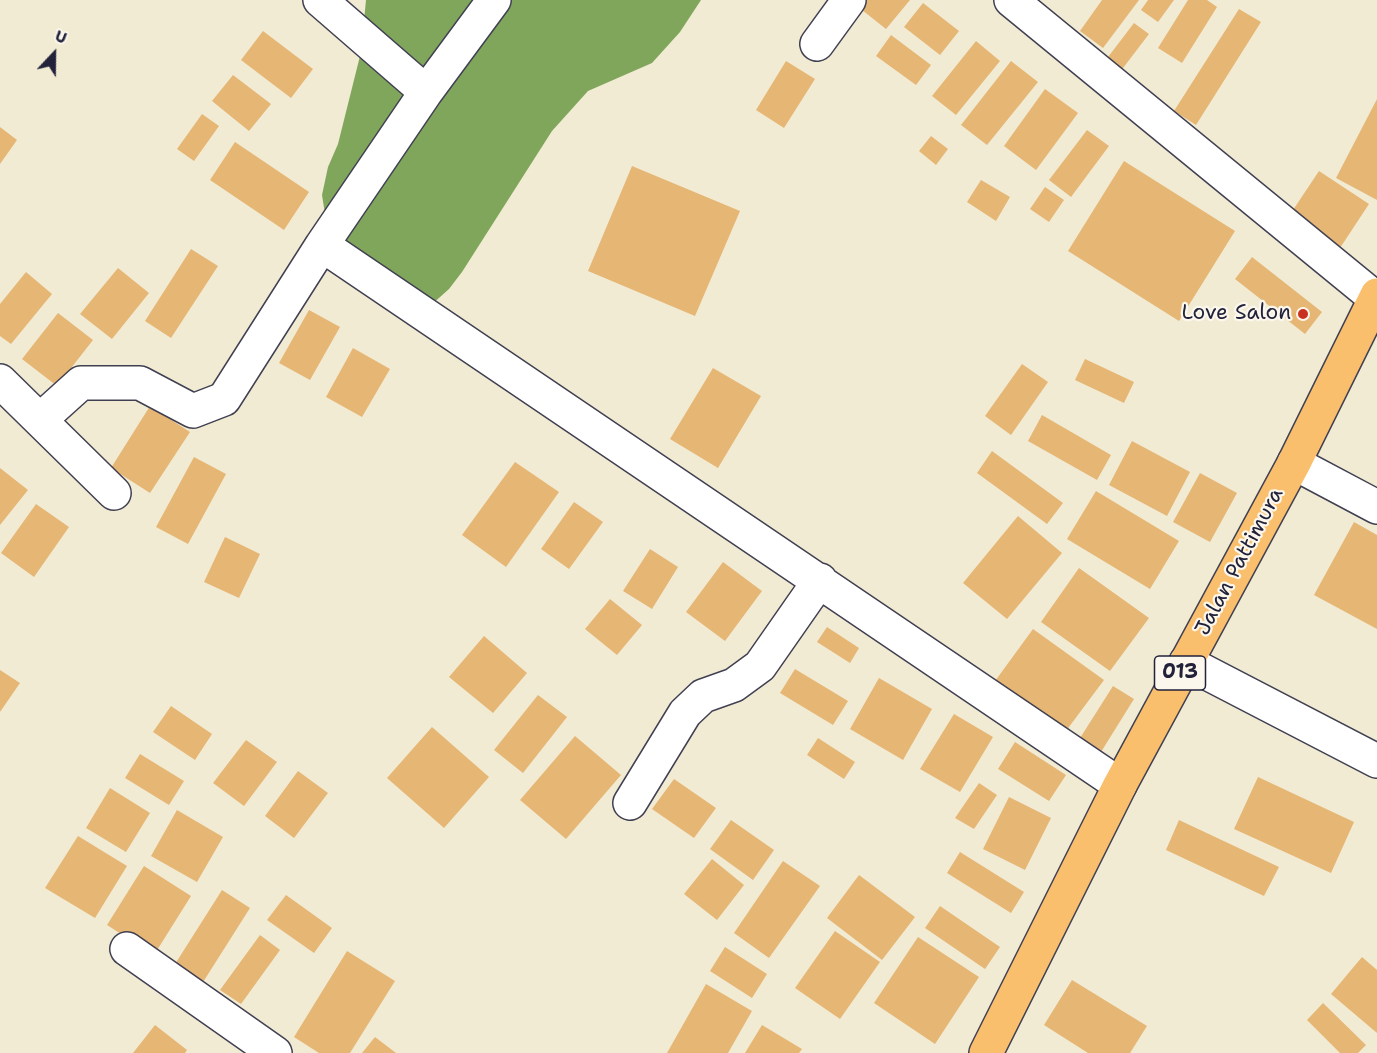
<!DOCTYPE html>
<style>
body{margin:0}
#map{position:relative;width:1377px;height:1053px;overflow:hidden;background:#f1ebd3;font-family:"Shantell Sans",sans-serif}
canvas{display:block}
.north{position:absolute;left:24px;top:24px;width:60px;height:60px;-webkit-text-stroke:4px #fbf7ec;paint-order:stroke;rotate:22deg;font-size:16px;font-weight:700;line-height:24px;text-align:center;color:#22223b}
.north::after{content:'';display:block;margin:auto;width:21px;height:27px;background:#22223b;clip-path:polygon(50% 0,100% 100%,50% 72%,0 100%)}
</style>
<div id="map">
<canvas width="1377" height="1053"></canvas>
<div class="north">U</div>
</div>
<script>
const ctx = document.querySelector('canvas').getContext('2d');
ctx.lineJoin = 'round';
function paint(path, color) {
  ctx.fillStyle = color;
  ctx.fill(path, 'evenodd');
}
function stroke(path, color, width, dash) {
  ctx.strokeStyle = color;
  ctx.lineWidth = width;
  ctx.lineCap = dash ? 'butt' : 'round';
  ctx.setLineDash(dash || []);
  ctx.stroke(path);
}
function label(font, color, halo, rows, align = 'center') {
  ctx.font = font + ' "Shantell Sans",sans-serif';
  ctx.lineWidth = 4.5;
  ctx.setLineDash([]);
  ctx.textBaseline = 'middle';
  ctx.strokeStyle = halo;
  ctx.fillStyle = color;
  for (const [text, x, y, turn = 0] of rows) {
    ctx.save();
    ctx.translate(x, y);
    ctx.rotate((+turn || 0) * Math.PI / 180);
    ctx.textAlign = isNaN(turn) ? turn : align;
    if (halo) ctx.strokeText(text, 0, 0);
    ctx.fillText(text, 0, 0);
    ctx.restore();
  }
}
const forest = new Path2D(`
 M366,0H701L680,32L652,63L588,91L552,131L462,272L449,289L421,314L342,261L326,220L322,195L328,167L338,144L361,52Z`);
const building = new Path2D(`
 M862,0H910L886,29L857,6Z
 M1102,0H1139L1103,48L1080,31Z
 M1148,0H1174L1158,22L1141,10Z
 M1188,0H1207L1217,7L1182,63L1158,48Z
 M923,3L959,31L940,55L904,27Z
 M1239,9L1261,22L1196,125L1174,111Z
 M1134,23L1149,34L1120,72L1105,61Z
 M263,31L313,69L291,98L241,60Z
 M891,35L931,65L916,85L876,56Z
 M976,41L1000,61L956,115L932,96Z
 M786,61L815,79L784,128L756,110Z
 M1011,61L1038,82L987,145L961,125Z
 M233,75L271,104L249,131L212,101Z
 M1045,89L1078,113L1036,170L1004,146Z
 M1377,99V200L1336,178Z
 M202,114L219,126L194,161L177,149Z
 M0,127L17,140L0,164Z
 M1087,130L1109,146L1071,197L1049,180Z
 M931,136L948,149L936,165L919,151Z
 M235,142L309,192L284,230L210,180Z
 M1124,161L1235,231L1179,321L1068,251Z
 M632,166L740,211L695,316L588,271Z
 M1319,171L1369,204L1338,251L1287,219Z
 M981,180L1010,197L996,221L967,202Z
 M1045,187L1064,200L1049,222L1030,209Z
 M191,249L218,266L171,338L145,321Z
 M1252,257L1322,312L1305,334L1235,279Z
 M118,268L149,293L112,339L80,314Z
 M26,272L52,294L11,344L0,336V304Z
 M309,310L340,327L310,380L279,363Z
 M58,313L93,340L57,386L22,359Z
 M353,348L390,369L362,417L326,397Z
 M1085,359L1134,382L1124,403L1075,380Z
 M1022,364L1048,382L1011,435L985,416Z
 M713,368L761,396L718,468L670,439Z
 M150,406L190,432L150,493L111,468Z
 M1042,415L1111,455L1097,480L1028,441Z
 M1132,441L1190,472L1167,516L1109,485Z
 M992,451L1063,503L1047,524L977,473Z
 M194,457L226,474L188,544L156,527Z
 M515,462L559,492L506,567L462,535Z
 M0,468L28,490L0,525Z
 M1200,473L1237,493L1210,542L1173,522Z
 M1096,491L1179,541L1150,589L1067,539Z
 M574,502L603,522L569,569L541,549Z
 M36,504L69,527L34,577L1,553Z
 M1018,516L1062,553L1007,619L963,583Z
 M1354,522L1377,535V629L1314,595Z
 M225,537L260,554L239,598L204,582Z
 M650,549L678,567L652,609L623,591Z
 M723,562L762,591L725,641L686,612Z
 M1079,568L1149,618L1110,671L1041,622Z
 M610,599L642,625L617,655L585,629Z
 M827,627L859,648L850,663L817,642Z
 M1033,629L1104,680L1060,739L990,688Z
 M484,636L527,673L493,713L449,677Z
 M795,669L848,701L833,725L780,693Z
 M0,670L20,683L0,712Z
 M879,678L932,709L903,760L850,729Z
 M1113,686L1134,699L1096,760L1075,746Z
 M538,695L567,717L523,773L494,750Z
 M171,706L212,734L195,760L153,732Z
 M954,714L993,737L960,792L920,769Z
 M432,727L489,777L444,828L387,778Z
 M575,736L621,775L566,839L520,800Z
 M818,738L855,762L844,779L807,755Z
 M246,740L277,762L244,806L213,783Z
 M1015,742L1066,775L1049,801L998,769Z
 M140,754L184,781L169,805L125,778Z
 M298,771L328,793L294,838L265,816Z
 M1258,777L1354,822L1331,873L1234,829Z
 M674,779L716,808L694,838L652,809Z
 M979,783L997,795L974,829L955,818Z
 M110,788L150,813L126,852L86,828Z
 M1009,797L1051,818L1025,870L983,849Z
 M177,810L223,837L197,882L151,856Z
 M731,820L774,850L753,880L710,849Z
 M1179,820L1279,867L1264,896L1166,850Z
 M78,836L127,866L95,918L45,888Z
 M960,852L1024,892L1011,913L947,873Z
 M712,859L744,885L717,920L684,894Z
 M783,861L820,886L769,958L734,933Z
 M144,866L191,896L154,955L107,925Z
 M859,875L915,917L882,960L827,918Z
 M222,890L250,908L198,990L170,972Z
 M286,895L332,928L314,953L267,920Z
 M940,906L1000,947L985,969L925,928Z
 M835,931L880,962L840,1019L795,988Z
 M260,935L280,950L241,1004L220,990Z
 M918,937L979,977L935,1044L874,1003Z
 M725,947L767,974L752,998L710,971Z
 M347,951L395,981L350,1053H319L294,1037Z
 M1362,957L1377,970V1033L1331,994Z
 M1072,980L1147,1026L1130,1053H1088L1044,1025Z
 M706,984L752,1011L728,1053H667Z
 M1323,1003L1366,1045L1358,1053H1340L1307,1020Z
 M155,1025L187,1050L185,1053H133Z
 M762,1025L802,1049L799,1053H745Z
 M375,1037L396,1053H362Z`);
const minor = new Path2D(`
 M320,0L426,92
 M1011,0L1375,298
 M817,44L849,0
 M322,245L1120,785
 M0,381L114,493
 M40,420L81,383H140L193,411L224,399L322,245L426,92L494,0
 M1294,463L1377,507
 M1186,662L1377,761
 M630,803L685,713L703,696L734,685L760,666L820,580
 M127,949L275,1053`);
const primary = new Path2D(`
 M986,1053L1120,785L1294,463L1377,295`);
const markers = [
 [1303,314,6,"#c8321e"]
];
const shields = [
 [1180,673,51]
];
const shieldNames = [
 ["013",1180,673]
];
const poiNames = [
 ["Love Salon",1291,314]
];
const streetNames = [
 ["Jalan Pattimura",1240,562,-62]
];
paint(forest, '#80a65c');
paint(building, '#e6b675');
stroke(minor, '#414052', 36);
stroke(primary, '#414052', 36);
stroke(minor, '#fff', 33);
stroke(primary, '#f9bf6d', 33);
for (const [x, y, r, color] of markers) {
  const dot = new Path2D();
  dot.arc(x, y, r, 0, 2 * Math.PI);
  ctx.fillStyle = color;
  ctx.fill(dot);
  stroke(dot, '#fbf7ec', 2);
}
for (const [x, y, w] of shields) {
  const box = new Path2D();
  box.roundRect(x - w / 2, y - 17, w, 34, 4.5);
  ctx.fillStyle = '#fbf7ec';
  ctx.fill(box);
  stroke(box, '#22223b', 1.5);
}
label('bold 20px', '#22223b', null, shieldNames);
label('21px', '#22223b', '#fbf7ec', poiNames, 'right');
label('21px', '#22223b', '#fbf7ec', streetNames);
</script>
